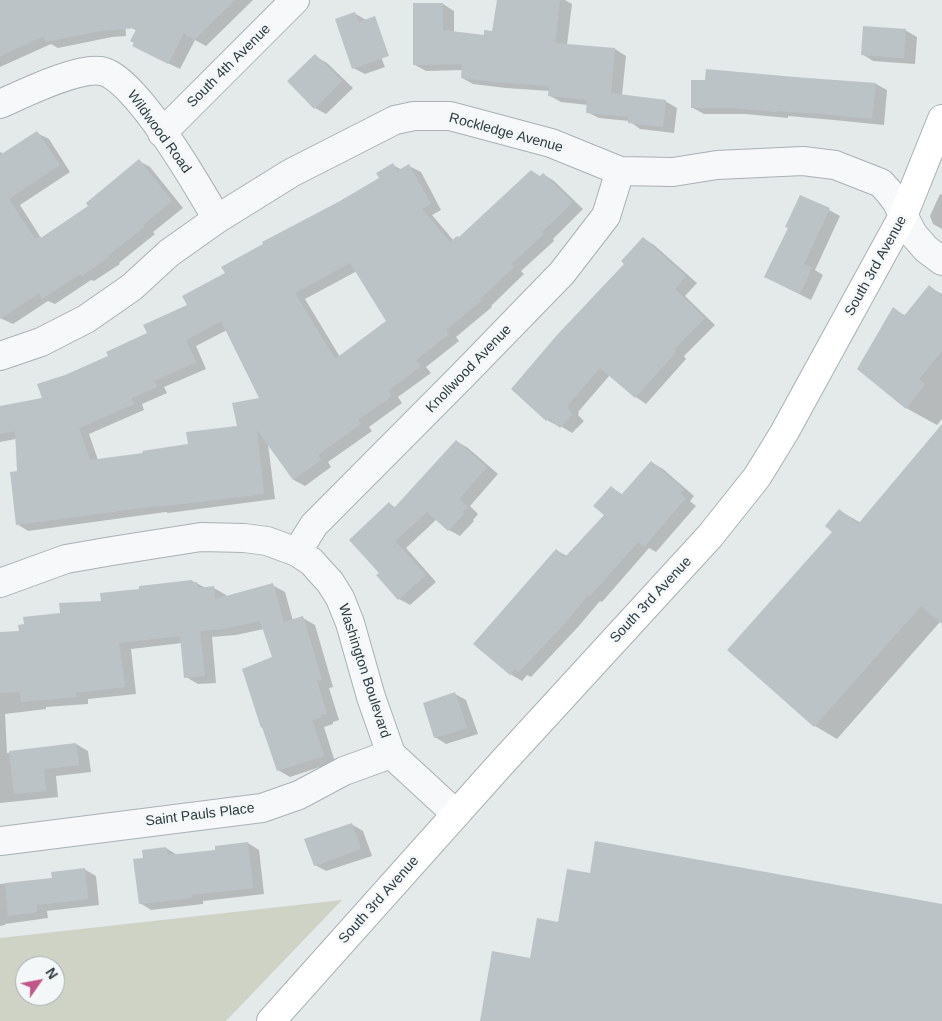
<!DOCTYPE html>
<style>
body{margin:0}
#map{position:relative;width:942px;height:1021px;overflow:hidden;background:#e4e9ea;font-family:Helvetica,sans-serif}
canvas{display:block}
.north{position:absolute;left:15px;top:956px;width:50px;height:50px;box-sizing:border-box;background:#f3f7f8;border:1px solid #a4acaf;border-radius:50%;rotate:57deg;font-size:14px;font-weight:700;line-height:20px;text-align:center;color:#2d3b41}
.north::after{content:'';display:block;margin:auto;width:18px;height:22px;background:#c2568a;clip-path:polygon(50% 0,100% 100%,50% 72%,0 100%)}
</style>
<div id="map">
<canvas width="942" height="1021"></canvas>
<div class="north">N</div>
</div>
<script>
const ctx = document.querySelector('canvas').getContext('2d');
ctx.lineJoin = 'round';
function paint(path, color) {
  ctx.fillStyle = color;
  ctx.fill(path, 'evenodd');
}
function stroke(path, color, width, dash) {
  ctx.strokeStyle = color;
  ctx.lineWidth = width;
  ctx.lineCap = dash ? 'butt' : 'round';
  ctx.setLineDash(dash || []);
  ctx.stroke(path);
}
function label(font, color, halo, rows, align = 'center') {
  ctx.font = font + ' Helvetica,sans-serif';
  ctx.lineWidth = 4.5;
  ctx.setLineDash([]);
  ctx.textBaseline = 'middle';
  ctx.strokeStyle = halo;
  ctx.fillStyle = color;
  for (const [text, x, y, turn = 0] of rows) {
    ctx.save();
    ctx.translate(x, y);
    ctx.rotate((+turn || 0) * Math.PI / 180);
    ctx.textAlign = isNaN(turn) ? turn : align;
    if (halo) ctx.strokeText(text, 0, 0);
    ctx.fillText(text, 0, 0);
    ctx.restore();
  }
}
const green = new Path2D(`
 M342,900L226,1021H0V938ZM25,966H55V996H25Z`);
const shadow = new Path2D(`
 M5,0H122L124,1L126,36L112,37L58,48L51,44L0,67V2Z
 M146,0H253L206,46L195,40L180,69L145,52L137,31L132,28Z
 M498,0H565L572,4L567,45L615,49L626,56L622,95L665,101L677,108L674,133L640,129L629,121L599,118L587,112L588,105L561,102L550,96V91L506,88L473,84L462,78L463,70L426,71L415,65L443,4L454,11V33L485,36L494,33Z
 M354,13L366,20L385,67L365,74L353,68Z
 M905,30L917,37L915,64L873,61L862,54Z
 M315,56L327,63L353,88L326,114L315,108Z
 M876,84L887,90L884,125L834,120L788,116V118L745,114H704L693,108Z
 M37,133L49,139L70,172L20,205L41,238L89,206L139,161L150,167L183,208L153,232L155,234L119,263L120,264L94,281L91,280L55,304L48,301L13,324L0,318V152L4,154Z
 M393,165L402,170L409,166L421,172L441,210L432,215L454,241L460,238L532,171L541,177L543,174L554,181L583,209L553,239L554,241L521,271L524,274L491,306L492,307L456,337L459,341L426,367L431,373L398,397L402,403L369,427L372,431L328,462L331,467L305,486L294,480L268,444L275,499L168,513L166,512L28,531L17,524L18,472L16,439L0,442V408L43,399L65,376L110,357L148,334L188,306L226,274L380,178ZM357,271L387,322L340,357L305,299ZM227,330L261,399L238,427L189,445L145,454L98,460L89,434L144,410L142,404L167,393L164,387L206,369L196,346Z
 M940,194L942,195V229L933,224L930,216Z
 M829,210L840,216L815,270L823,275L811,300L777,283L789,227Z
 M643,238L654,245L697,283L685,296L715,325L684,356L686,359L646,404L636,397L610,375L578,412L579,413L578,415L584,421L572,433L559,425L558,426L547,420L626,264Z
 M929,287L942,294V419L937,425L906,408L894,309L906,316Z
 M942,426V623L940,622L837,739L815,726L729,650L834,531L840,511L861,523Z
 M456,441L468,448L498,474L470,506L478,514L473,520L474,521L460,536L449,530L437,519L406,548L436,582L410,605L399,599L380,573L390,504L396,508Z
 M651,462L663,469L694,496L690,501L696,506L656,552L649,548L602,602L600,601L578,627L531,677L527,675L522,681L510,674L556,550L567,556L605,515L611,487L623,495Z
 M192,581L206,588H214L226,595V598L272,585L285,592L293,621L303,618L315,625L333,687L329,688L339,720L333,722V724L324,727L335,762L290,777L278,770L264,728L262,727L274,658L264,629L236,635L212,637L216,683L198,684L186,677L182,643L131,649L136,694L88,699V704L46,707V709L5,714L7,753L76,744L88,751L91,772L56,776L58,797L0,803V633L20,632L61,614L141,590Z
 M455,694L466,700L478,734L446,744L435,737Z
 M351,824L363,831L372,856L326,871L315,865Z
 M248,843L259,850L264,894L203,901V904L151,910L140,903L144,859L166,848L177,855L217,851Z
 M84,869L96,876L99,905L47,911L48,918L5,924V925L0,926V884L53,879Z`);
const building = new Path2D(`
 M0,0H235L194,40L190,36L188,37L184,33L168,64L132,46L134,43L130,41L137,28L100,31L45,42L44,36L0,56Z
 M497,0H560L555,43L615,48L611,93L666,100L663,127L628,123V117L586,113L587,100L548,96L549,86L494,82L461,78L462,64L413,65V3H443V30L484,35V30L492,31Z
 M355,12L359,22L375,16L389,56L352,69L335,19Z
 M863,26L906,29L904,58L861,55Z
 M315,54L342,81L314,109L287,81Z
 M706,69L795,77L876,83L872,119L822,114L777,111V112L733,108H691V80H705Z
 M37,131L60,165L9,199L35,239L40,236L41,238L88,206L86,203L139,159L172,201L143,225L144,227L108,256L109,257L82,276L80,274L42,299L39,293L0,319V155Z
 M393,163L397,171L409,164L431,204L422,209L450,242L457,236L459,237L531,170L539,177L543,173L573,202L542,232L544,234L511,264L514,267L480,299L482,300L446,330L449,334L416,360L421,366L388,391L392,396L358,420L361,424L318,455L321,460L293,480L257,430L264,494L156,507V506L16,525L10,472L17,471L15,431L0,434V406L42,398L37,384L65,375L108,356L106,352L147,333L143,325L187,305L182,296L225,273L221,267L263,244L262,242L340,201L379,178L376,173ZM350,263L386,321L335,359L295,293ZM221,321L259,398L232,403L237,426L186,432L188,444L142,451L143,453L90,460L79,428L134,404L131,398L157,387L154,381L196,362L186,340Z
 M800,195L830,208L804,264L812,268L800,294L764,277L788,228L785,227Z
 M643,237L686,276L675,289L705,318L674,349L676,352L635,398L600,368L568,405L569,406L567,408L573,414L560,428L549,418L546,421L511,389L557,335L624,264L621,261Z
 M929,285L942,296V351L919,379L925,384L906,409L857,369L893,307L904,316Z
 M942,424V624L921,606L814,727L727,650L832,532L825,526L839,509L858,524Z
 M456,440L487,467L459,499L468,507L462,512L464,514L448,531L427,512L395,541L426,575L398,600L376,575L379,573L349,540L389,502L394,508Z
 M651,461L684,489L680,493L686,498L644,547L638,542L590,596L588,595L567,621L519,672L515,669L510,675L473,644L556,549L565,557L604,515L593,506L611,486L621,495Z
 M192,580L193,582H197L198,588L214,586L215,599L273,583L284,622L303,616L322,680L317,681L327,714L321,715L322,717L312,720L324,756L277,771L262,727L261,728L242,669L272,657L260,621L223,629L200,631L205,676L184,678L180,636L119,643L125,687L76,693L77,697L21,702L20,692L0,693V632L19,631L18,625L24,624L23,617L60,613L59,603L101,601L100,593L139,589V586Z
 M455,692L467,728L434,738L423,703Z
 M76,743L79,765L44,769L46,791L14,794L9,751Z
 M352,823L361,849L314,866L304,839Z
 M595,841L942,904V1021H480L492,951L530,958L537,918L558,922L567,869L590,873Z
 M248,842L253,888L192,895V898L139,904L133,859L143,858L142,850L166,847L168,855L215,850V846Z
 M85,868L88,899L37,905V912L8,916L5,883L52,878L51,872Z`);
const street = new Path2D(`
 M0,104C23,94 77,67 101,71C135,76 199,188 217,219
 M162,133L295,0
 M0,356L41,342L86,319L132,287L169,253L217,219L291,173L395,120L414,116H450L551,143L620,171L673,172L717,165L803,161L835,165L881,183L889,192L896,201L913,234L926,249L942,261
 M297,552L314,525L463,375L562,273L606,216L620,171
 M0,583L66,559L112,551L201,537L244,538L267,541L297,552L312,562L318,569L330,582L340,598L350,623L371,697L391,754L456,814
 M0,841L262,808L299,795L344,771L391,754`);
const secondary = new Path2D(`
 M271,1021L499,766L710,536L757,477L784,433L903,216L942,119`);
const streetNames = [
 ["South 4th Avenue",229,66,-45],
 ["Wildwood Road",159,132,54],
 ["Rockledge Avenue",506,133,15],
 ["South 3rd Avenue",876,266,-61],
 ["Knollwood Avenue",469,369,-46],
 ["South 3rd Avenue",651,600,-47],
 ["Washington Boulevard",364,671,72],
 ["Saint Pauls Place",200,815,-7],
 ["South 3rd Avenue",379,900,-48]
];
paint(green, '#ced3c6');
paint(shadow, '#0003');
paint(building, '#bcc3c7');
stroke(street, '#a9b1b4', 30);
stroke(secondary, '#a9b1b4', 30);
stroke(street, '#f6f8f9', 28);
stroke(secondary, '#fff', 28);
label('14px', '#2d3b41', '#f3f7f8', streetNames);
</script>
